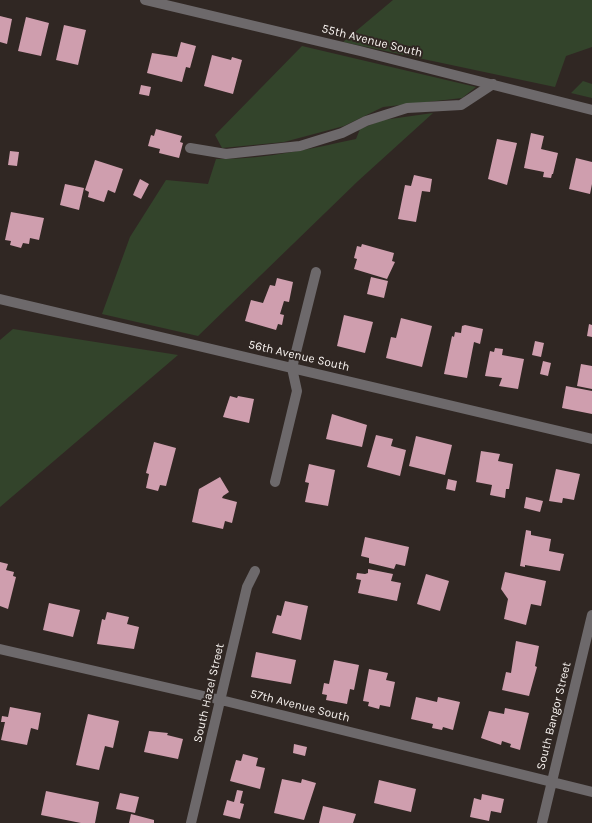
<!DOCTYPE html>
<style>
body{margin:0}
canvas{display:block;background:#302723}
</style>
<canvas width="592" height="823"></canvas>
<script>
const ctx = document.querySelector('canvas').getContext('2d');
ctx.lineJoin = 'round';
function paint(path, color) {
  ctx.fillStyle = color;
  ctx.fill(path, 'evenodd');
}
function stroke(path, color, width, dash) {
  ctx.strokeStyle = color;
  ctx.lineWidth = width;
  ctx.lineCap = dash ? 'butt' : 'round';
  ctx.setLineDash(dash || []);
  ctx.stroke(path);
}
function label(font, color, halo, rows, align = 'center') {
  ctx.font = font + ' Karla,sans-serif';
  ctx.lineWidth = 4;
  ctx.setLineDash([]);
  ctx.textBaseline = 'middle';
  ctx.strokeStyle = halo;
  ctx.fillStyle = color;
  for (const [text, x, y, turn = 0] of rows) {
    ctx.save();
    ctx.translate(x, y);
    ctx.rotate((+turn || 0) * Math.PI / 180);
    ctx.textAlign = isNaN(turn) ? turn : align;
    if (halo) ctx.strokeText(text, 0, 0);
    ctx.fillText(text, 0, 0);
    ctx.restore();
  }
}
const green = new Path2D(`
 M393,0H592V47L566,56L555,87L343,42Z
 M302,46L476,87L462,98L383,107L344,126L284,142L222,148L215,135Z
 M583,81L592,84V98L571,93Z
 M433,113L358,181L198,336L102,314L130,237L166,180L208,184L216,159C262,160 310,149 356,139L360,129L383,120Z
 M13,329L178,355L0,507V340Z`);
const building = new Path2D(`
 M0,16L12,19L7,44L0,42Z
 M26,17L49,23L41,56L18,51Z
 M64,25L86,30L78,65L56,60Z
 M181,42L196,46L190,68L186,67L182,82L147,73L152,53L177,57Z
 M212,55L231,60L232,57L242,60L233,94L204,86Z
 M141,85L151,87L149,96L139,94Z
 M156,129L182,136L180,142L183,143L179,158L159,153L160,149L148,146L151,135L154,136Z
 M531,133L544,136L541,149L558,153L553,174H552L551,178L543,177L544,172L524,168Z
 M497,139L517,143L507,185L488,179Z
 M10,151L19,152L17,166L8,165Z
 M576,158L592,162V184L590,194L569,189Z
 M95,160L123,169L115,193L108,190L104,202L88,197L89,192L85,190Z
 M414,175L432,179L430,192L422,191L416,222L398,219L405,185L411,186Z
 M140,179L149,184L141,199L133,195Z
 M65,184L84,188L79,210L60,205Z
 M11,212L44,218L39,240L30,238L29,244L23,243L21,248L10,245L11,241L5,240Z
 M362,244L394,253L392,261L395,262L387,279L354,269L357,259L354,258L357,246L361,247Z
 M371,277L388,281L384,298L367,294Z
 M277,278L293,282L289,302L284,301L280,314L284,315L282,325L278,324L276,330L245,321L251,300L263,303L270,285L275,286Z
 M344,315L373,322L365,353L337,346Z
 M401,318L432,326L422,367L386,358L391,337L396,338Z
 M589,324L592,325V337L587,336Z
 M465,325L483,329L480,344L474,342L467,378L444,374L452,336L454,337L455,332L461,333L462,326Z
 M535,341L544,343L541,357L532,355Z
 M495,348L503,349L502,355L524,359L518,389L499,386L502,378L485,376L490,351L494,352Z
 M543,361L551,363L548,376L540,374Z
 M581,364L592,366V389L577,386Z
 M566,386L592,391V414L562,408Z
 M230,396L237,398L238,396L254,399L249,423L223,417Z
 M332,414L367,425L362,447L326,439Z
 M376,435L393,439L391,446L406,450L400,476L367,467Z
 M416,436L452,445L445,475L409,466Z
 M154,442L176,448L166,486L160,485L158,491L146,488L149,474L146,473Z
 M481,451L500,454L498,461L513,464L509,489H506L505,498L490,495L492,485L476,482Z
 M309,464L335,470L328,506L305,502L309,483L305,482Z
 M556,469L580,474L574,500L563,498L562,503L549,501Z
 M220,477L229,492L223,496L222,498L237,502L232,523L225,521L223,529L192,522L199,489Z
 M448,479L457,481L455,491L446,489Z
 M526,497L543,501L540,512L524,508Z
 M526,530L531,531V535L551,539L549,551L564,554L560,571L525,565V567L520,566Z
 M365,537L409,547L405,566L396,564L394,569L369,563V558L361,556Z
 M0,562L8,564L6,570L14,572L13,576L16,577L8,609L0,606Z
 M368,569L393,574L391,581L401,583L397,601L358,593L361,580L356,579L357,573L365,574L368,573Z
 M505,572L546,581L541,606L531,604L526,625L504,619L508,599L501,589Z
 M426,574L449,581L440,611L417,604Z
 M285,601L308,606L301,640L272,633L277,615L281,616Z
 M49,603L80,610L73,637L43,630Z
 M107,612L129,617L127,624L139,627L134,649L97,644L102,619L105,620Z
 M516,641L539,646L535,666L537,667L529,696L502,690L506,672L511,673Z
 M256,652L296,660L291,684L251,677Z
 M334,660L359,665L354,690L350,689L347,704L326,700L327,695L322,694L324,683L329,684Z
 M369,669L388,673L386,680L395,682L390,707L380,705L379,709L368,706L369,702L363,701Z
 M416,697L437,702L438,697L460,702L453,730L443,727L442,730L432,728L433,724L411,719Z
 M10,707L41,713L38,730L31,728L27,745L1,740L5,722H1L2,716L8,717Z
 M505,708L529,713L520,750L510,747L511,744L502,741L501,745L481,738L489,711L504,714Z
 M88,714L119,721L113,748L105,746L99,770L76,765Z
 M149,731L168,733L167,735L183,739L178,759L144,752Z
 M294,744L307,747L305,756L293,753Z
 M243,754L258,758L256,766L265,768L260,789L230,781L236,760L241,761Z
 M282,779L301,783L302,779L316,783L304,820L274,813Z
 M379,780L416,789L411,812L374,803Z
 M237,790L243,791L240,803L244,804L240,819L223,815L227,800L234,802Z
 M46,791L99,802L95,823H81L41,815Z
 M120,793L139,797L135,813L116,809Z
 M482,794L504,799L501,813L491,811L489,821L470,817L474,798L481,800Z
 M323,806L356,814L353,823H319Z
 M131,814L154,820V823H129Z`);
const minor = new Path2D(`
 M145,0L360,51L592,110
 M190,148L226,154L300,146L342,133L366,121L407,108L461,105L493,84
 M0,299L592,439
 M275,482L297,391L292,368L316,272
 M0,649L221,700L592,792
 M191,823L247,587L255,571
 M542,823L592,615`);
const streetNames = [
 ["55th Avenue South",372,41,14],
 ["56th Avenue South",299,356,13],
 ["South Hazel Street",209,693,-77],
 ["57th Avenue South",300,706,14],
 ["South Bangor Street",554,716,-76]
];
paint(green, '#33442b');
paint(building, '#cf9eae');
stroke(minor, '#6d696b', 10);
label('12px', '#f7f2ef', '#302723', streetNames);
</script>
